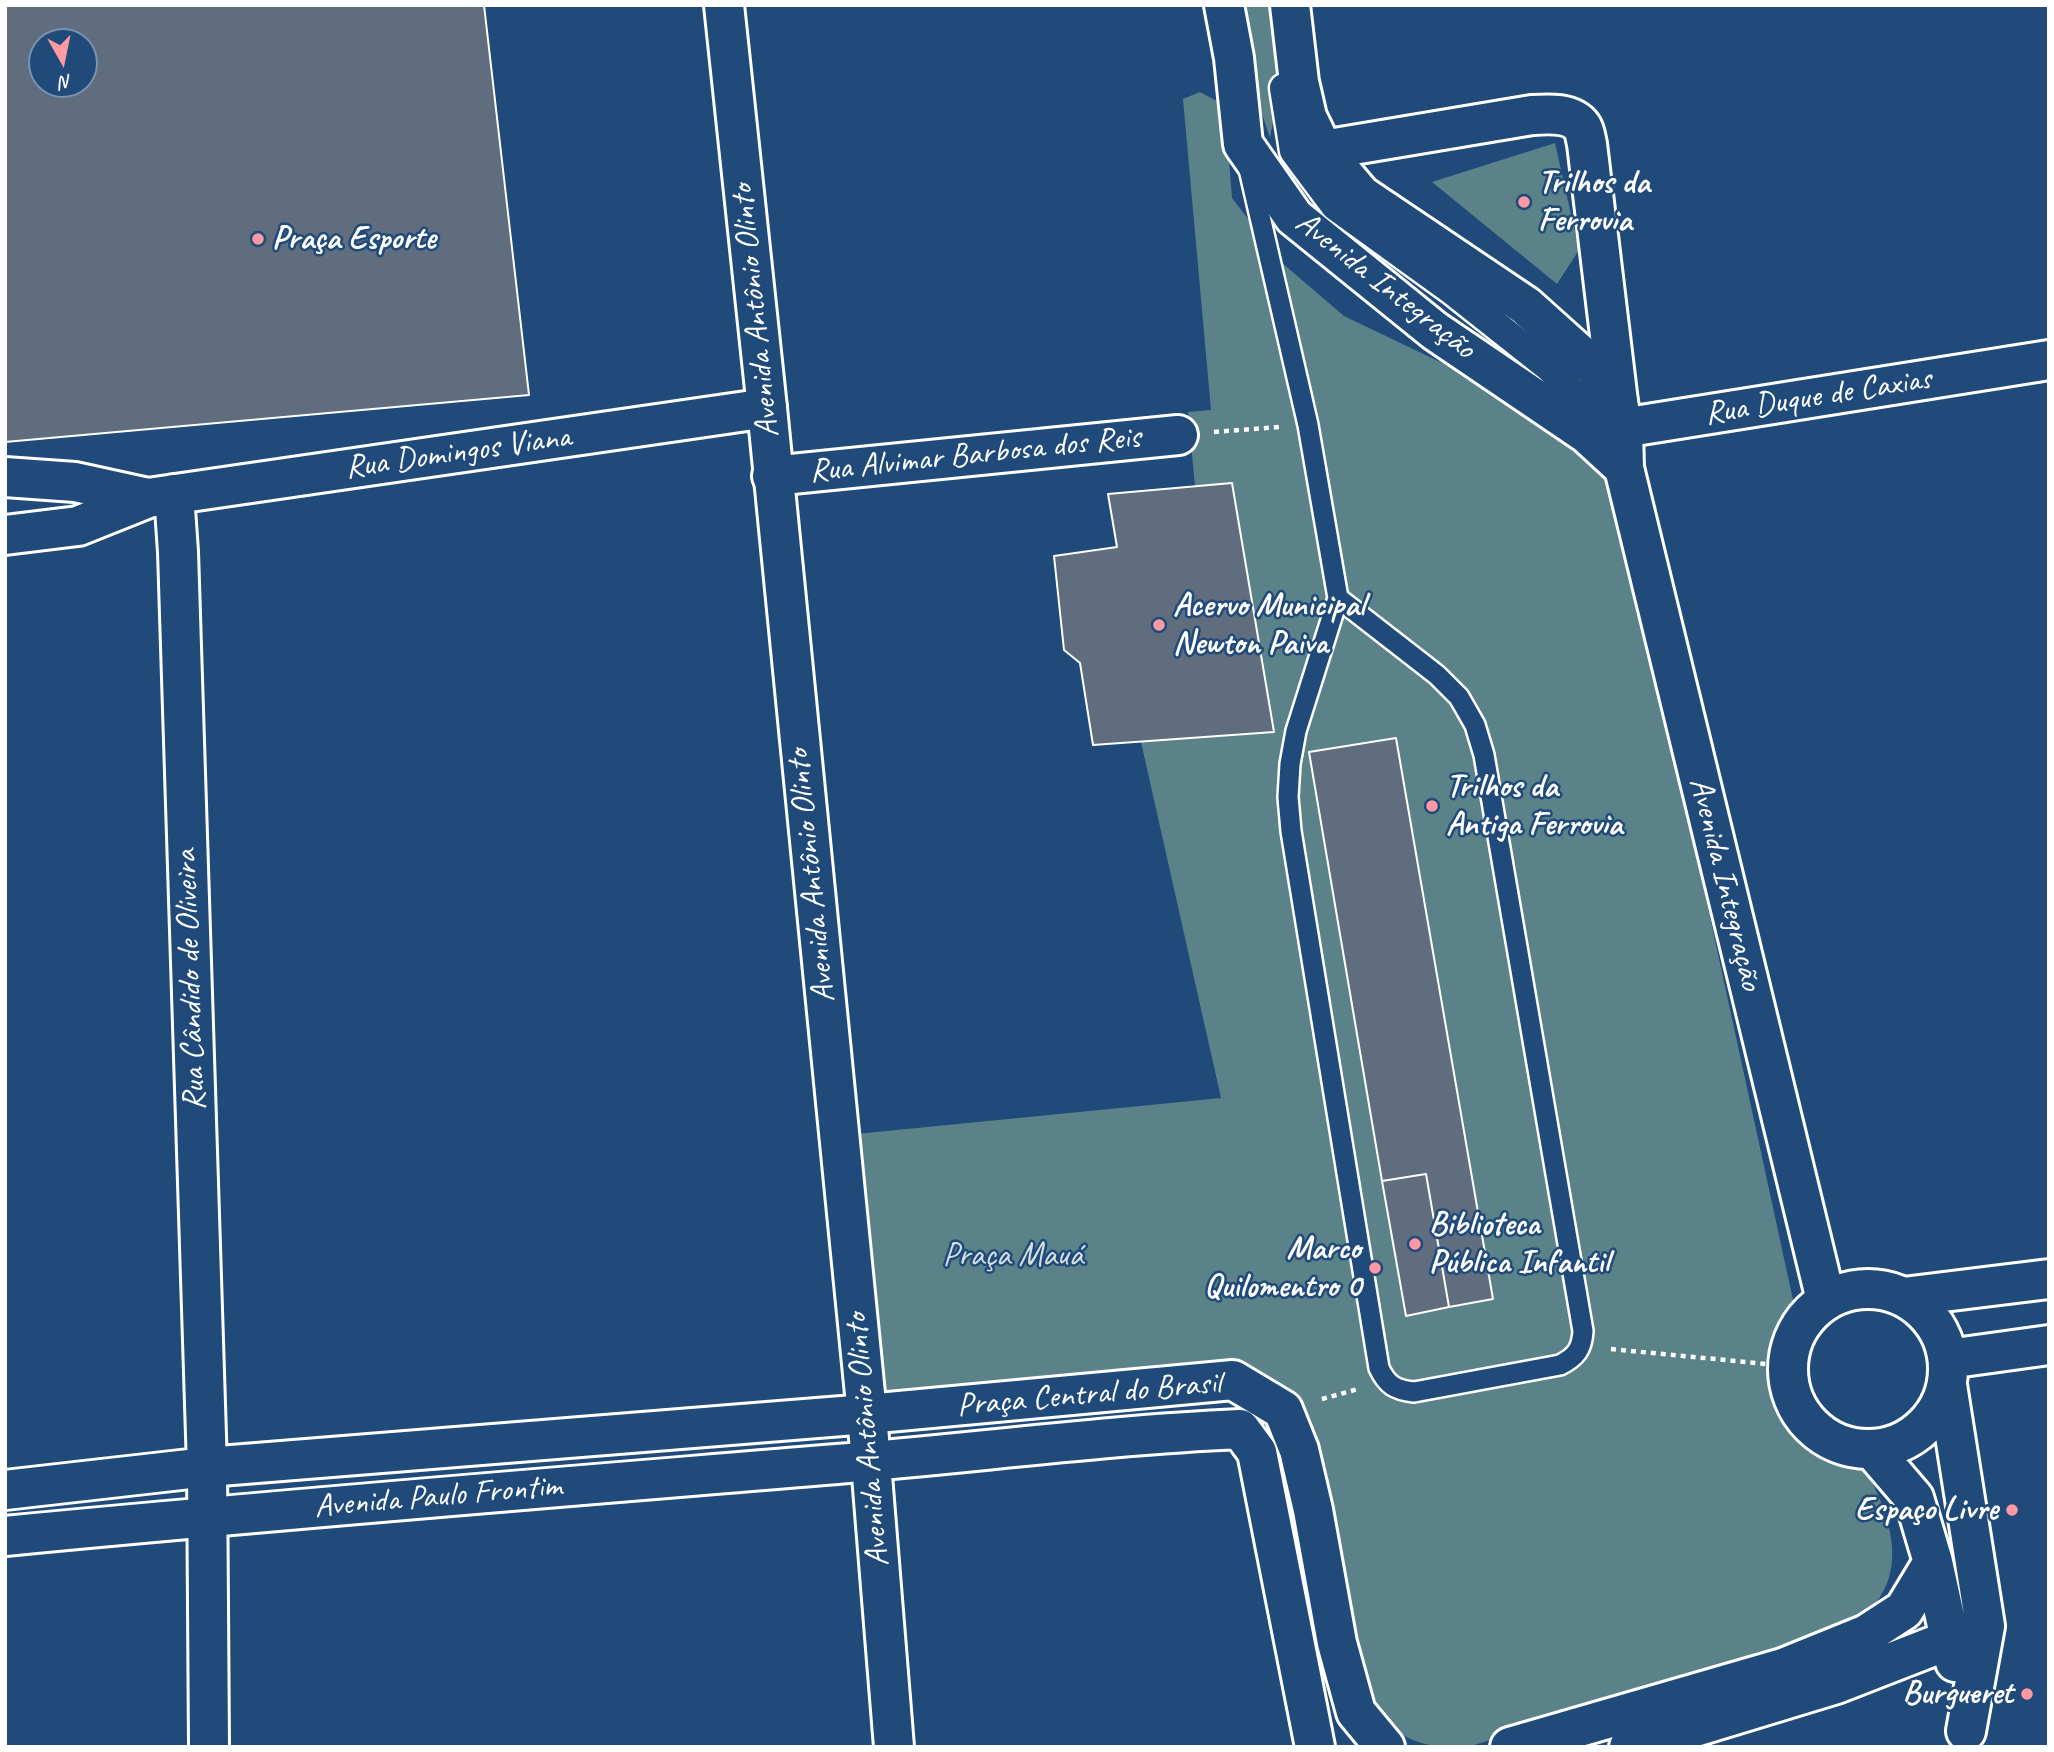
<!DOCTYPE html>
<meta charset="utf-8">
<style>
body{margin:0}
#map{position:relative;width:2054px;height:1752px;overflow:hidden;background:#1f4a7a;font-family:Caveat,sans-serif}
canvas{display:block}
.frame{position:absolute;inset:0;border:7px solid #fff;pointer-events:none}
.north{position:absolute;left:28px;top:28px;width:70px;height:70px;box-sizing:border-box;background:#1f4a7a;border:2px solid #7992af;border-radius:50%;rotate:171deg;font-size:19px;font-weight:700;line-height:28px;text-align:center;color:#fff}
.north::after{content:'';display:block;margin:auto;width:24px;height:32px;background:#ff9aa2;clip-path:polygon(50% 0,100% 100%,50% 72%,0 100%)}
</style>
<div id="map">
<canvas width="2054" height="1752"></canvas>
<div class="frame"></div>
<div class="north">N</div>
</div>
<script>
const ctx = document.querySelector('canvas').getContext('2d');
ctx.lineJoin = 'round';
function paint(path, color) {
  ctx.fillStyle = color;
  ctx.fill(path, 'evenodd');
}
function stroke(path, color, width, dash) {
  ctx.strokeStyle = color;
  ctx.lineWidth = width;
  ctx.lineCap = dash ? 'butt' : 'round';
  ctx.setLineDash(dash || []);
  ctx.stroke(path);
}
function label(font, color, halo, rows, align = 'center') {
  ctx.font = font + ' Caveat,sans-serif';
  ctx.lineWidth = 5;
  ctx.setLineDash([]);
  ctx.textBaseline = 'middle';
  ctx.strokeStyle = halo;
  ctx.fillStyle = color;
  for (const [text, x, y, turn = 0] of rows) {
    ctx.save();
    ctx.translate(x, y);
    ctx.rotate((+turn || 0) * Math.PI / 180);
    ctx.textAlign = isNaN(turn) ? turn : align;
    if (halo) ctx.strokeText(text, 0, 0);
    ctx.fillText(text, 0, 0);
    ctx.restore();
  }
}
const green = new Path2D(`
 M1237,5H1271L1282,73L1270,138L1251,81Z
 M1200,92L1217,101L1226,121L1232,198L1281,262L1344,316L1551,415L1573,429L1618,493L1795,1309L1778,1329L1771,1354L1769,1384L1775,1404L1783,1419L1804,1440L1826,1456L1866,1470C1898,1530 1912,1592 1842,1630L1471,1746C1416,1751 1388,1736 1364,1685L1320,1456L1273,1385L881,1401L856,1134L1221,1098L1141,742L1273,732L1252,600L1130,621L1108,494L1195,486L1188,412L1211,410L1183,99Z
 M1555,143L1579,250L1557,284L1432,182Z`);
const building = new Path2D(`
 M5,5H484L529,395L5,442ZM42,42H84V84H42Z
 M1232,483L1274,732L1093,745L1080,663L1064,650L1054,556L1117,547L1108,494Z
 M1396,738L1493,1299L1449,1307L1426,1174L1382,1181L1309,752Z
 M1426,1174L1449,1307L1406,1316L1382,1181Z`);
const path = new Path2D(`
 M1214,432L1279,427
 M1611,1349L1787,1366
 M1322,1399L1358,1389`);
const service = new Path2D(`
 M1249,169L1308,425L1338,598L1437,675L1459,697L1475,725L1484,755L1583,1331C1582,1349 1576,1357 1560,1365L1414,1392C1395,1390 1387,1385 1379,1368L1291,831L1288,797L1290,764L1296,731L1338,598`);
const pedestrian = new Path2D(`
 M1284,88L1294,151L1335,206L1454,292L1550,368L1608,431`);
const minor = new Path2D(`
 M1323,150L1532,115C1547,114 1572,112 1582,127C1585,131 1586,140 1587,144L1618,402
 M1591,433L2049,360
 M772,476L1178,435
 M5,477L75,482L148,498
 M174,494L178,552L207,1467L209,1747
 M5,535L78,526L148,498L767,408`);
const tertiary = new Path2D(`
 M1224,5L1234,58L1243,144L1294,217L1435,331L1587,434L1624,468
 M1290,5L1299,82L1307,117L1323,150L1361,195L1526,306L1595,368L1618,402L1623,429L1624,468L1826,1300
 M1788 1369a80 80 0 1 1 160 0a80 80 0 1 1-160 0Z
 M1903,1297L2049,1279
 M1948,1359L2049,1345
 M1947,1385L1985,1626L1966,1731
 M5,1490L207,1467L867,1414L1233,1380L1283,1410L1299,1450L1313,1510L1337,1643L1356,1712L1385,1747
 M5,1536C282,1509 560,1487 837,1464C972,1453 1106,1435 1240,1429L1257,1452L1315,1747
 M1933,1562L1955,1662
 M1510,1747L1783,1668L1867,1634L1904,1610L1933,1562L1914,1498L1872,1449
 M1629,1747L1836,1684L1985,1626`);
const secondary = new Path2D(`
 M724,5L767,408L867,1414L894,1747`);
const markers = [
 [1524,202,7,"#ff9aa2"],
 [258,239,7,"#ff9aa2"],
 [1159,625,7,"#ff9aa2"],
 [1432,806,7,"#ff9aa2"],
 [1415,1244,7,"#ff9aa2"],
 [1375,1268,7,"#ff9aa2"],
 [2012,1510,7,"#ff9aa2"],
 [2027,1694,7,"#ff9aa2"]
];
const poiNames = [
 ["Trilhos da",1538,183],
 ["Ferrovia",1538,221],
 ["Praça Esporte",272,239],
 ["Acervo Municipal",1173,606],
 ["Newton Paiva",1173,644],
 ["Trilhos da",1446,787],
 ["Antiga Ferrovia",1446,825],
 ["Biblioteca",1429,1225],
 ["Pública Infantil",1429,1263],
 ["Marco",1361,1249,"right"],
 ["Quilomentro 0",1361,1287,"right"],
 ["Espaço Livre",1998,1510,"right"],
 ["Burgueret",2013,1694,"right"]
];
const streetNames = [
 ["Avenida Integração",1385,286,38],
 ["Avenida Antônio Olinto",756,311,-96],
 ["Rua Duque de Caxias",1818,397,-9],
 ["Rua Domingos Viana",458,453,-8],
 ["Rua Alvimar Barbosa dos Reis",975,455,-6],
 ["Avenida Antônio Olinto",812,876,-96],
 ["Avenida Integração",1725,884,76],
 ["Rua Cândido de Oliveira",191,980,-92],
 ["Praça Central do Brasil",1089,1395,-5],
 ["Avenida Antônio Olinto",868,1440,-95],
 ["Avenida Paulo Frontim",438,1497,-5]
];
const parkNames = [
 ["Praça Mauá",1013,1256]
];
paint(green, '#5a8288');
paint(building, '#5f6d7f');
stroke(building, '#fff', 2);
stroke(service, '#fff', 24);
stroke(pedestrian, '#fff', 33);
stroke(minor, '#fff', 44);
stroke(tertiary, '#fff', 44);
stroke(secondary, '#fff', 44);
stroke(path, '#fff', 4.5, [5, 5]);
stroke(service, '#1f4a7a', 19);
stroke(pedestrian, '#1f4a7a', 28);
stroke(minor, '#1f4a7a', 38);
stroke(tertiary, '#1f4a7a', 38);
stroke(secondary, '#1f4a7a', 38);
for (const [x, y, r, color] of markers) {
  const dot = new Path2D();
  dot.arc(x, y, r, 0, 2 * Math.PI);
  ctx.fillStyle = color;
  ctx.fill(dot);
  stroke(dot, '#1f4a7a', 2.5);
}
label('bold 33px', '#fff', '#1f4a7a', poiNames, 'left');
label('33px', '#fff', '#1f4a7a', streetNames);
label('33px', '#d6e0e1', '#1f4a7a', parkNames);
</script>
